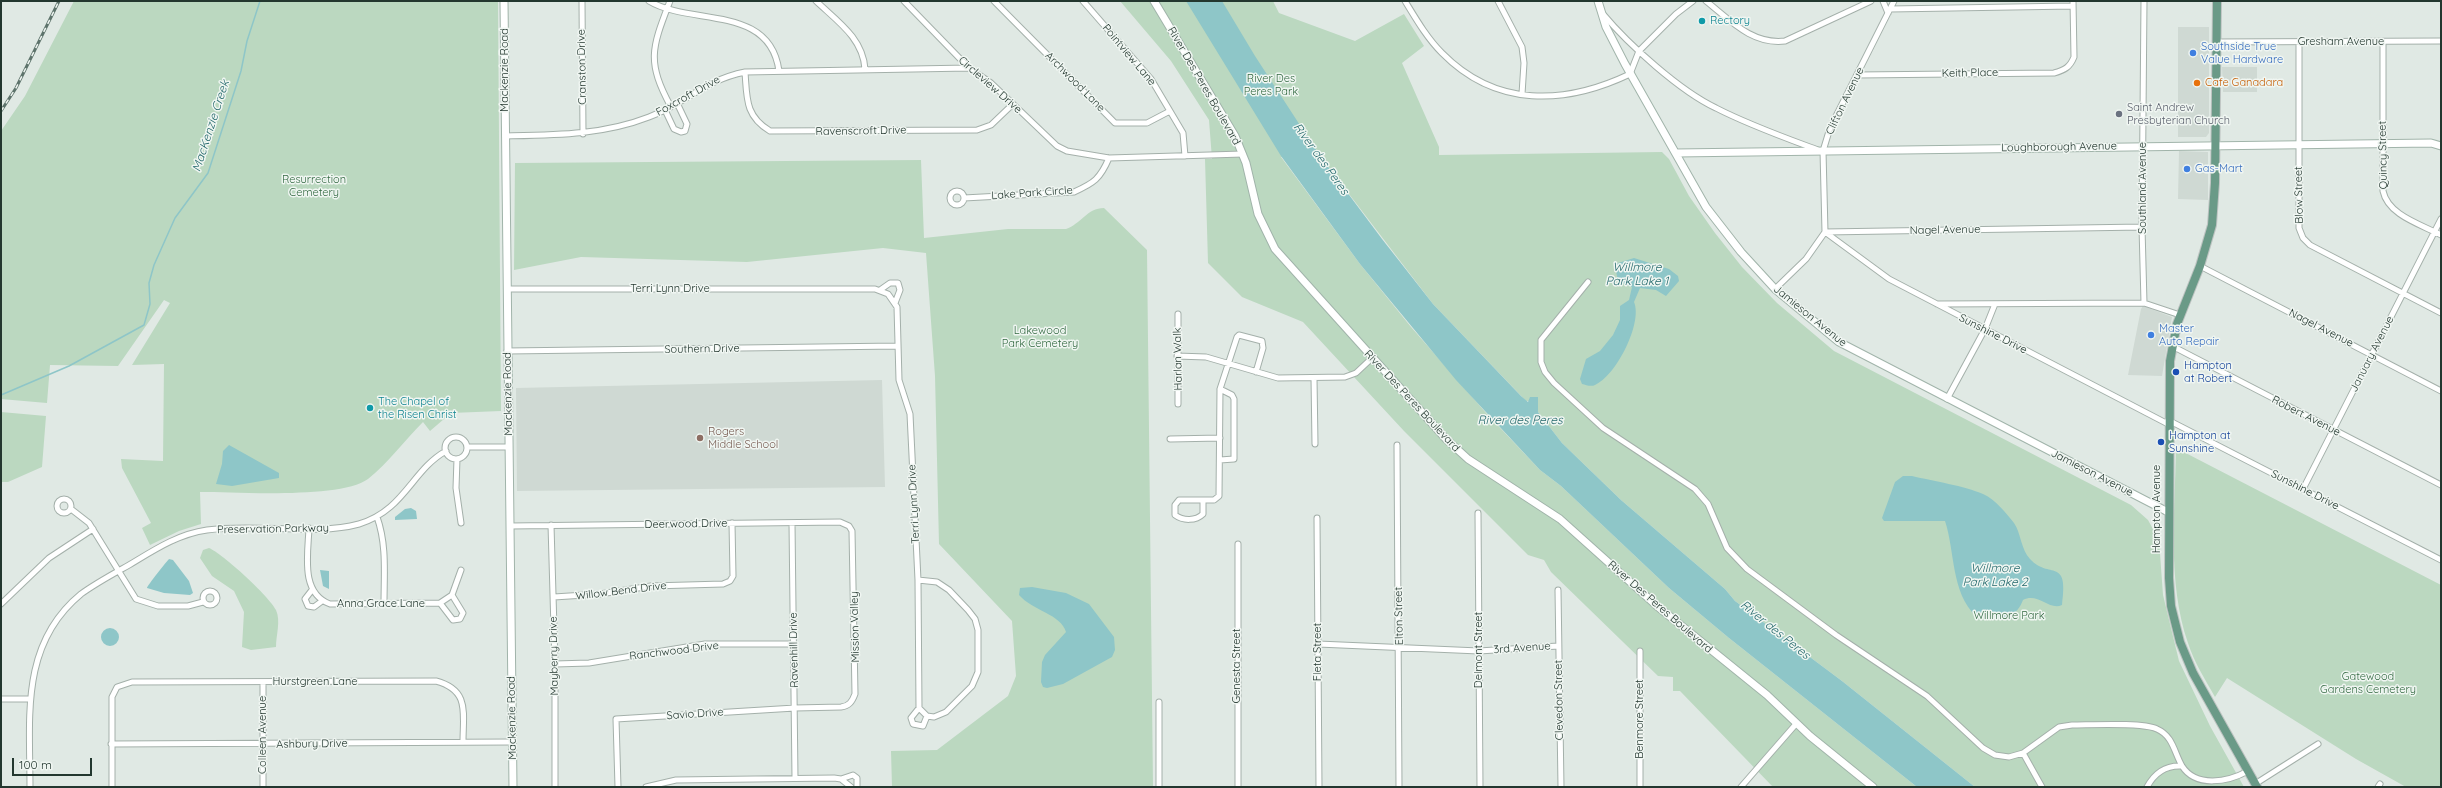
<!DOCTYPE html>
<style>
body{margin:0}
#map{position:relative;width:2442px;height:788px;overflow:hidden;background:#e0e9e4;font-family:Quicksand,sans-serif}
canvas{display:block}
.frame{position:absolute;inset:0;border:2px solid #23372f;pointer-events:none}
.scale{position:absolute;left:12px;top:758px;width:80px;height:18px;box-sizing:border-box;border:2px solid #23372f;border-top:0;padding-left:5px;font-size:12px;line-height:14px;white-space:nowrap;color:#23372f;-webkit-text-stroke:3px #f0f6f2;paint-order:stroke}
</style>
<div id="map">
<canvas width="2442" height="788"></canvas>
<div class="frame"></div>
<div class="scale">100 m</div>
</div>
<script>
const ctx = document.querySelector('canvas').getContext('2d');
ctx.lineJoin = 'round';
function paint(path, color) {
  ctx.fillStyle = color;
  ctx.fill(path, 'evenodd');
}
function stroke(path, color, width, dash) {
  ctx.strokeStyle = color;
  ctx.lineWidth = width;
  ctx.lineCap = dash ? 'butt' : 'round';
  ctx.setLineDash(dash || []);
  ctx.stroke(path);
}
function label(font, color, halo, rows, align = 'center') {
  ctx.font = font + ' Quicksand,sans-serif';
  ctx.lineWidth = 3;
  ctx.setLineDash([]);
  ctx.textBaseline = 'middle';
  ctx.strokeStyle = halo;
  ctx.fillStyle = color;
  for (const [text, x, y, turn = 0] of rows) {
    ctx.save();
    ctx.translate(x, y);
    ctx.rotate((+turn || 0) * Math.PI / 180);
    ctx.textAlign = isNaN(turn) ? turn : align;
    if (halo) ctx.strokeText(text, 0, 0);
    ctx.fillText(text, 0, 0);
    ctx.restore();
  }
}
const built = new Path2D(`
 M2178,27H2209V133L2206,137H2178Z
 M2222,67H2257V92H2223Z
 M2179,151L2208,152V200L2178,199Z
 M2143,306L2172,317L2162,376L2128,375L2141,309Z
 M882,380L885,487L517,491L516,388Z`);
const green = new Path2D(`
 M74,1H498L501,411L451,413L430,431L423,422C405,440 388,463 368,479C341,499 237,492 200,492L201,524L179,531L150,545L142,528L151,523L122,468L121,459L163,461L164,364L132,365L170,303L164,300L118,366L50,365L47,403L1,399V131L25,96Z
 M1120,1H1273L1279,13L1355,41L1404,14L1424,46L1402,63L1439,147V155L1662,152L1669,159L1689,196L1715,233L1742,267L1777,303L1834,351L2131,505L2148,520L2159,540L2163,595L2179,661L2210,726L2244,787H1975L1842,681L1735,601L1725,589L1621,500L1562,443L1538,412V397H1531L1530,401H1526L1433,304L1320,156L1281,157L1360,264L1411,327L1487,414L1540,470L1561,486L1669,588L1729,638L1917,787H1773L1680,691H1673V677L1658,676L1551,572L1544,560L1528,555L1404,431L1303,322L1242,297L1208,263L1205,159H1212L1209,120L1171,61Z
 M921,160L924,238L1008,229H1066C1081,224 1087,208 1104,208L1147,250L1153,787H892L891,751L937,750L1008,696L1016,676L1012,621L939,544L935,376L926,253L883,248L747,262L581,257L514,270L515,163Z
 M1,412L46,416L42,467L8,482H1Z
 M2176,448L2441,585V787H2406L2356,759L2227,678L2215,697C2205,679 2194,662 2188,643C2167,582 2175,512 2176,448Z
 M209,548C222,553 270,597 276,610C281,621 276,635 276,647L251,650L242,647L244,612L234,591L212,576L200,558L203,550Z`);
const water = new Path2D(`
 M1186,1H1222L1255,56L1320,156L1382,239L1433,304L1521,396L1528,402L1530,397H1538V412L1562,443L1621,500L1725,589L1735,601L1842,681L1975,787H1917L1729,638L1669,588L1561,486L1540,470L1456,380L1360,264L1281,156Z
 M1634,258L1669,269L1678,276L1679,281L1666,296L1656,290L1640,288L1634,302C1643,323 1616,376 1595,385C1591,387 1586,385 1582,384L1580,379L1586,359L1600,351L1613,335L1620,320V306L1629,300L1632,287L1618,281L1615,266L1618,263Z
 M229,445L279,473V478L232,486L216,484L222,464L223,451Z
 M1903,476H1912C1933,481 1965,486 1983,494C1995,499 2006,513 2014,523C2021,533 2021,550 2030,559C2049,580 2069,556 2062,605C2049,611 2038,592 2023,600C2014,623 1998,617 1976,616C1951,593 1955,551 1945,521H1884L1882,518L1895,482Z
 M411,508L416,511L417,519L395,520V517L405,509Z
 M169,559L173,560L189,581L193,593L190,595L164,593L147,588C147,586 167,561 169,559Z
 M320,570L329,571V589L323,586Z
 M1032,587L1066,593L1089,604L1114,637L1115,650L1112,657L1063,684L1047,688L1043,687L1041,682L1042,662L1045,655L1066,632C1061,614 1033,611 1019,595L1020,588Z
 M101 637a9 9 0 1 1 18 0a9 9 0 1 1-18 0Z`);
const stream = new Path2D(`
 M1,395L69,366L144,325L150,304L149,283L154,265L175,218L208,173L241,71L247,41L260,1`);
const street = new Path2D(`
 M582,1L583,134
 M649,1C691,26 770,4 779,71
 M670,1C652,48 646,61 671,107
 M816,1C837,21 863,38 865,69
 M904,1L969,68L991,83L1057,146L1067,151L1109,158L1243,154
 M994,1L1115,123H1147L1170,111
 M1083,1L1151,79L1183,133L1185,156
 M1405,1C1416,19 1427,38 1442,53C1496,108 1565,105 1630,74L1639,51L1676,14L1693,1
 M1498,1L1522,47L1524,63L1522,94
 M1706,1C1730,20 1752,45 1785,41L1871,1
 M1883,1L1888,13
 M1894,1L1830,128L1823,151L1825,232L1889,279L2168,424
 M2144,1L2142,227L2144,303
 M1890,9L2073,6
 M1603,14C1629,45 1680,91 1716,108C1749,125 1783,137 1818,150
 M2217,42L2441,41
 M2299,42V228L2303,238L2310,245L2441,313
 M2383,42V191C2388,215 2420,224 2441,235
 M745,72C747,98 745,116 770,131L977,130L991,125L1013,104
 M1857,75L2054,73C2065,70 2070,67 2074,57L2073,1
 M665,110L674,129L681,132L685,131L687,124L677,103
 M505,136C555,135 603,135 649,117C686,103 705,80 745,72L969,68
 M950 198a7 7 0 1 1 14 0a7 7 0 1 1-14 0Z
 M964,198L1074,192C1094,183 1100,179 1109,158
 M2200,266L2441,391
 M1588,282L1541,340V362L1545,372L1554,383L1603,428L1695,489L1708,504L1727,548L1747,569L1836,635L1927,696L1983,748L1995,755L2009,757L2023,753L2042,787
 M507,289H875L888,294L897,307L899,380L910,414L918,580L919,708L927,716
 M1775,289L1806,259L1825,232L2142,227
 M880,290L890,283H898L900,290L895,303
 M1937,304L2144,303L2180,315
 M1178,314V404
 M2172,346L2441,485
 M507,351L898,346
 M1177,356L1206,357L1278,378L1345,377L1356,373L1372,358
 M1314,378L1315,444
 M1220,389L1232,395L1234,399V459L1220,460
 M1947,399L1985,329L1995,304
 M2168,420L2441,560
 M445 448a11 11 0 1 1 22 0a11 11 0 1 1-22 0Z
 M1170,439L1220,438
 M1397,445L1399,787
 M467,447H509
 M457,459L456,488L461,523
 M2303,489L2441,219
 M57 506a7 7 0 1 1 14 0a7 7 0 1 1-14 0Z
 M1203,501V514C1196,521 1183,521 1175,515V505L1179,500H1214L1219,496L1220,389L1237,337L1239,335L1262,341L1263,348L1256,372
 M71,509L89,523L136,599L158,606H188L203,602
 M1478,513L1480,787
 M377,517C387,545 384,574 384,604
 M1317,518L1319,787
 M792,523L795,778
 M551,525L555,664V787
 M510,526L840,522L849,526L852,531L855,694C852,702 849,706 841,707L795,708L616,719L618,787
 M309,528C308,554 300,593 330,604L440,603L452,595L461,570
 M1238,544V787
 M918,580L937,582L949,590L968,610L975,619L978,630V672L972,686L946,712L934,717L927,716
 M312,590L305,599L308,606L314,607L322,601
 M1558,590L1561,787
 M203 598a7 7 0 1 1 14 0a7 7 0 1 1-14 0Z
 M554,597L600,594L651,586L723,584L730,581L733,576L732,523
 M440,603L453,620L460,619L463,613L452,595
 M1,604L49,558L93,529
 M1318,644L1479,651L1558,646
 M555,664L589,663L705,644H794
 M263,683V787
 M1,699H29
 M1159,702V787
 M919,708L911,718L913,724L923,726L927,716
 M111,744L512,742
 M2023,753L2059,727L2072,725C2090,725 2143,722 2157,729C2173,736 2174,752 2182,766C2196,788 2228,782 2248,771
 M841,779L853,775L857,778V787
 M2255,784L2318,744
 M30,787C30,717 20,644 81,594C96,583 113,574 129,565C154,550 178,534 207,530C255,523 315,536 359,524C404,511 412,470 446,451
 M112,787V697L117,687L132,682L436,681C470,690 463,713 463,742
 M646,787L676,780L834,778L841,779L851,787
 M1640,787V651
 M1741,787L1796,724
 M2147,787C2155,772 2166,765 2182,766
 M2378,787L2380,784`);
const secondary = new Path2D(`
 M504,1L513,787
 M1154,1L1235,136L1246,163L1258,214L1275,249L1446,439L1468,459L1560,519L1657,606L1767,695L1810,736L1873,787
 M1598,1L1606,27L1625,64L1706,207L1741,252L1775,289L1839,342L2168,512
 M1676,153L2431,143L2441,146`);
const primary = new Path2D(`
 M2217,1L2215,183L2212,225L2200,266L2177,324L2170,361L2169,578L2171,606L2180,642L2193,673L2257,787`);
const rail = new Path2D(`
 M1,111L16,88L59,1`);
const markers = [
 [1702,21,4,"#0f9aa8"],
 [2193,53,4,"#3f7fe0"],
 [2197,83,4,"#e8710a"],
 [2119,114,4,"#6b7280"],
 [2187,169,4,"#3f7fe0"],
 [2151,335,4,"#3f7fe0"],
 [2176,372,4,"#1a4fb4"],
 [370,408,4,"#0f9aa8"],
 [700,438,4,"#8d6e63"],
 [2161,442,4,"#1a4fb4"]
];
const cultureNames = [
 ["Rectory",1710,21],
 ["The Chapel of",378,402],
 ["the Risen Christ",378,415]
];
const streetNames = [
 ["Gresham Avenue",2341,42],
 ["Pointview Lane",1129,55,50],
 ["Cranston Drive",582,67,-91],
 ["Mackenzie Road",505,70,-90],
 ["Keith Place",1970,73,-1],
 ["Archwood Lane",1075,82,45],
 ["Circleview Drive",990,85,41],
 ["River Des Peres Boulevard",1204,86,60],
 ["Foxcroft Drive",688,96,-29],
 ["Clifton Avenue",1845,101,-64],
 ["Ravenscroft Drive",861,131,-1],
 ["Loughborough Avenue",2059,147,-1],
 ["Quincy Street",2383,155,-91],
 ["Southland Avenue",2143,188,-90],
 ["Lake Park Circle",1032,193,-4],
 ["Blow Street",2299,195,-91],
 ["Nagel Avenue",1945,230,-1],
 ["Terri Lynn Drive",670,289],
 ["Jamieson Avenue",1810,316,39],
 ["Nagel Avenue",2321,328,27],
 ["Sunshine Drive",1993,334,27],
 ["Southern Drive",702,349,-1],
 ["January Avenue",2372,354,-63],
 ["Harlan Walk",1178,359,-91],
 ["Mackenzie Road",508,394,-91],
 ["River Des Peres Boulevard",1412,401,47],
 ["Robert Avenue",2306,416,27],
 ["Jamieson Avenue",2092,473,27],
 ["Sunshine Drive",2305,490,27],
 ["Terri Lynn Drive",914,504,-93],
 ["Hampton Avenue",2157,509,-90],
 ["Deerwood Drive",686,524,-1],
 ["Preservation Parkway",273,529,-1],
 ["Willow Bend Drive",621,591,-7],
 ["Anna Grace Lane",381,604],
 ["River Des Peres Boulevard",1660,607,41],
 ["Elton Street",1399,616,-91],
 ["Mission Valley",855,627,-91],
 ["3rd Avenue",1522,648,-4],
 ["Ravenhill Drive",794,650,-91],
 ["Delmont Street",1479,650,-90],
 ["Ranchwood Drive",674,651,-7],
 ["Fleta Street",1318,652,-90],
 ["Mayberry Drive",554,656,-91],
 ["Genesta Street",1237,666,-90],
 ["Hurstgreen Lane",315,682],
 ["Clevedon Street",1559,700,-91],
 ["Savio Drive",695,714,-4],
 ["Mackenzie Road",512,718,-91],
 ["Benmore Street",1640,719,-90],
 ["Colleen Avenue",263,735,-90],
 ["Ashbury Drive",312,744,-1]
];
const shopNames = [
 ["Southside True",2201,47],
 ["Value Hardware",2201,60],
 ["Gas-Mart",2195,169],
 ["Master",2159,329],
 ["Auto Repair",2159,342]
];
const parkNames = [
 ["River Des",1271,79],
 ["Peres Park",1271,92],
 ["Resurrection",314,180],
 ["Cemetery",314,193],
 ["Lakewood",1040,331],
 ["Park Cemetery",1040,344],
 ["Willmore Park",2009,616],
 ["Gatewood",2368,677],
 ["Gardens Cemetery",2368,690]
];
const foodNames = [
 ["Cafe Ganadara",2205,83]
];
const worshipNames = [
 ["Saint Andrew",2127,108],
 ["Presbyterian Church",2127,121]
];
const transitNames = [
 ["Hampton",2184,366],
 ["at Robert",2184,379],
 ["Hampton at",2169,436],
 ["Sunshine",2169,449]
];
const educationNames = [
 ["Rogers",708,432],
 ["Middle School",708,445]
];
const waterNames = [
 ["MacKenzie Creek",211,126,-72],
 ["River des Peres",1321,159,54],
 ["Willmore",1637,267],
 ["Park Lake 1",1637,281],
 ["River des Peres",1520,420],
 ["Willmore",1995,568],
 ["Park Lake 2",1995,582],
 ["River des Peres",1775,630,39]
];
paint(built, '#cfd9d3');
paint(green, '#bbd8c0');
paint(water, '#8ec6c8');
stroke(stream, '#8ec6c8', 1.5);
stroke(street, '#a4b0aa', 7);
stroke(secondary, '#a1b4aa', 9);
stroke(primary, '#bdc3c1', 10);
stroke(street, '#fff', 5);
stroke(secondary, '#fff', 7);
stroke(primary, '#6a9a87', 8);
stroke(rail, '#5d736b', 3);
stroke(rail, '#f0f6f2', 1.5, [4.5]);
for (const [x, y, r, color] of markers) {
  const dot = new Path2D();
  dot.arc(x, y, r, 0, 2 * Math.PI);
  ctx.fillStyle = color;
  ctx.fill(dot);
  stroke(dot, '#f0f6f2', 1.5);
}
label('11px', '#0d838f', '#f0f6f2', cultureNames, 'left');
label('11px', '#23372f', '#f0f6f2', streetNames);
label('11px', '#366cbe', '#f0f6f2', shopNames, 'left');
label('11px', '#326941', '#f0f6f2', parkNames);
label('11px', '#c56008', '#f0f6f2', foodNames, 'left');
label('11px', '#5b616d', '#f0f6f2', worshipNames, 'left');
label('11px', '#164399', '#f0f6f2', transitNames, 'left');
label('11px', '#785e54', '#f0f6f2', educationNames, 'left');
label('italic 12px', '#24696c', '#f0f6f2', waterNames);
</script>
